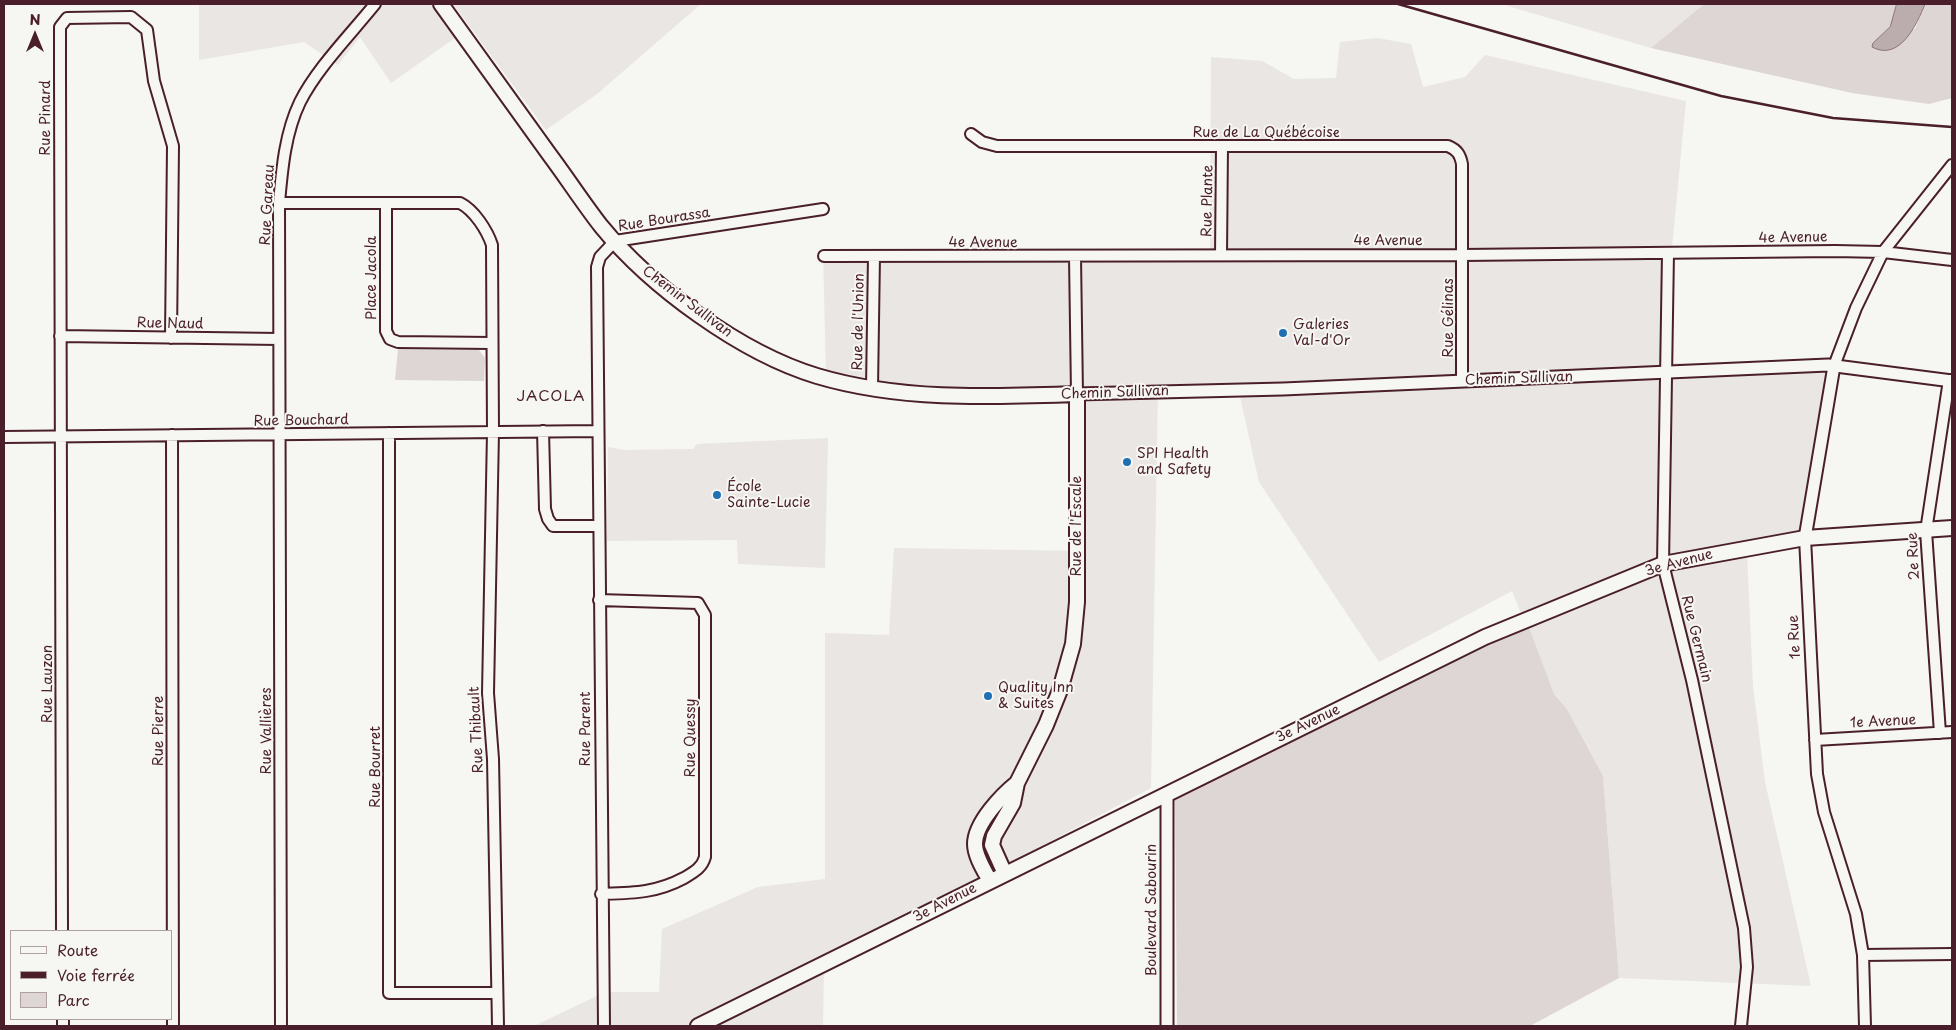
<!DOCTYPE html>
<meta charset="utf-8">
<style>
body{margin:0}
#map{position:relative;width:1956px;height:1030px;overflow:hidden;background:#f6f6f2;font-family:"Playpen Sans",sans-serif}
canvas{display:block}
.frame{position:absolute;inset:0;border:5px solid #4a1f2b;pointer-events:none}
.legend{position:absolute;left:10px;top:930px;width:162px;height:90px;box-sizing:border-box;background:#f6f6f2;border:1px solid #b1a0a2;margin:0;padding:6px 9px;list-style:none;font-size:15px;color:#4a1f2b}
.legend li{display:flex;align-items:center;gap:10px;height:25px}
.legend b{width:25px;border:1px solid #b1a0a2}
.north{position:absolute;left:10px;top:10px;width:50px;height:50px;-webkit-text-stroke:4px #f6f6f2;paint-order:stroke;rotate:0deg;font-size:14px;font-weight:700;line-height:20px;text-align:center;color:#4a1f2b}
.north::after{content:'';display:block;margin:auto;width:18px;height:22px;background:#4a1f2b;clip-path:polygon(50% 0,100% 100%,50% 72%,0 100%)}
</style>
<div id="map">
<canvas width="1956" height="1030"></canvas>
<div class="frame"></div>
<ul class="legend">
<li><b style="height:6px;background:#f6f6f2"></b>Route</li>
<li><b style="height:6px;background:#4a1f2b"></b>Voie ferrée</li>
<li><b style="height:14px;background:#ddd6d5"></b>Parc</li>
</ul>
<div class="north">N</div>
</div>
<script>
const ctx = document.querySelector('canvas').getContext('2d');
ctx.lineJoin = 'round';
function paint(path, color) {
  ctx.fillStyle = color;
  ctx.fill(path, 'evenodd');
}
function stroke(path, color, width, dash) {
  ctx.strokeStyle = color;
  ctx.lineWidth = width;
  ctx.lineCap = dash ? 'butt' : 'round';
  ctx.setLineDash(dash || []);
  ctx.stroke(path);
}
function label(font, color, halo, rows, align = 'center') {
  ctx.font = font + ' "Playpen Sans",sans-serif';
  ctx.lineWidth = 4;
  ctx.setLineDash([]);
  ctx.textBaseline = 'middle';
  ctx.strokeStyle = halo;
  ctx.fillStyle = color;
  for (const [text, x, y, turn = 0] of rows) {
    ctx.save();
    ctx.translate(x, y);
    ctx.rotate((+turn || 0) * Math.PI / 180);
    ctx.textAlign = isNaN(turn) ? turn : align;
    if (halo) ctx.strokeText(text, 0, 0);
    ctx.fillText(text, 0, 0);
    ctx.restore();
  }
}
const built = new Path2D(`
 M199,4H431L455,38L391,83L360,37L338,65L304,42L199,60Z
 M453,4H701L597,94L546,130Z
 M1501,4H1704L1651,48Z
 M1377,38L1411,44L1423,87L1465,77L1485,55L1686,101L1672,248L1673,363L1841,362L1812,543L1747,554L1753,686L1765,782L1811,986L1619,978L1603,776L1567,709L1554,694L1512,591L1379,662L1259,482L1237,383L1158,387L1151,788L824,961L823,1026H534L605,992H659L662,929L758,887L825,879V633L889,635L894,548L1082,551L1081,392L886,389L826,375L823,249H1210L1211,57L1262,61L1294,79L1336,78L1340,42Z
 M828,438L825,568L738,564L737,540L607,541L608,447L624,450L693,449L697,444Z`);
const green = new Path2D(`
 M1704,4H1897L1890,27L1873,43L1915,29L1925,4H1952V98L1929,104L1852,93L1651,48Z
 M398,349L479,350L485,358L484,381L395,380Z
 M1528,625L1554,694L1567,709L1603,776L1619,978L1530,1026H1177L1175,797Z`);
const water = new Path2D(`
 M1897,4H1925C1917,24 1900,62 1872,47L1873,43L1890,27Z`);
const minor = new Path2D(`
 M971,134L982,142L997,146H1448C1457,150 1460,154 1462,164V381
 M279,203H460C474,210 487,230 492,245L493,432L488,693L493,759L498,1026
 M386,204V331L390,339L398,342L491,343
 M1668,253L1663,564L1692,680L1744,928L1747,967L1741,1026
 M1221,255L1222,147
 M824,256L1462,255L1835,251L1883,252L1952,260
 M1075,257L1077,394
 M60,336L279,339
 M1834,366L1856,308L1883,252L1952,165
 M872,388L874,256
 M543,431L545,509L548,519L553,526H599
 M389,433V993H497
 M172,435L173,1026
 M4,437L598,431
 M1805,538L1817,774L1824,812L1856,914L1863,955L1865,1026
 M599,600L698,603L705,615V857C702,868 694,872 684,878C656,893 633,893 601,894
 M1940,733L1926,531L1949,380
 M1815,740L1952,732
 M62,931L60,71V27L67,18L131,17L147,30L154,81L173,146L171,338
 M1863,955L1952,954
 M63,1019V1026
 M281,1026L279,203C282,169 285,133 300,102C317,68 351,34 375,4
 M604,1026L597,267L600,257L615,241L823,209`);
const tertiary = new Path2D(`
 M1077,394L1283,389L1828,365L1952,381
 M1805,538L1834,366
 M1167,793V1026`);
const secondary = new Path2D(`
 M441,4C477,54 513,104 549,154C567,178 583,203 601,226C651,287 741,353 817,376C901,401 990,397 1077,394V602L1073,644L1060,690L1046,725L1017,783L1013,803L994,836L992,845L1005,874
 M990,881C984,870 975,856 975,844C975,823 1002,795 1017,783
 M698,1026L1485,637L1663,564L1805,538L1952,528`);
const rail = new Path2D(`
 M1398,4L1721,96L1833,118L1952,127`);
const markers = [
 [1283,333,5,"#1f6fb2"],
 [1127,462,5,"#1f6fb2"],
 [717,495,5,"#1f6fb2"],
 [988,696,5,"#1f6fb2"]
];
const streetNames = [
 ["Rue Pinard",46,118,-90],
 ["Rue de La Québécoise",1266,133],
 ["Rue Plante",1208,201,-89],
 ["Rue Gareau",268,205,-87],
 ["Rue Bourassa",664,220,-9],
 ["4e Avenue",1793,238,-1],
 ["4e Avenue",1388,241],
 ["4e Avenue",983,243],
 ["Place Jacola",372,278,-90],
 ["Chemin Sullivan",687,302,37],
 ["Rue Gélinas",1449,318,-90],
 ["Rue de l'Union",859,322,-89],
 ["Rue Naud",170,324,1],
 ["Chemin Sullivan",1519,379,-2],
 ["Chemin Sullivan",1115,393,-2],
 ["Rue Bouchard",301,421,-1],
 ["Rue de l'Escale",1077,526,-90],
 ["2e Rue",1914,556,-93],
 ["3e Avenue",1679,563,-15],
 ["1e Rue",1795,637,-93],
 ["Rue Germain",1696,639,76],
 ["Rue Lauzon",48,684,-90],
 ["1e Avenue",1883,722,-3],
 ["3e Avenue",1308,724,-26],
 ["Rue Parent",586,729,-90],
 ["Rue Thibault",477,730,-93],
 ["Rue Pierre",159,731,-90],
 ["Rue Vallières",267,731,-90],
 ["Rue Quessy",691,738,-90],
 ["Rue Bourret",376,767,-90],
 ["3e Avenue",945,903,-27],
 ["Boulevard Sabourin",1152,910,-90]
];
const poiNames = [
 ["Galeries",1293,325],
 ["Val-d'Or",1293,341],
 ["SPI Health",1137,454],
 ["and Safety",1137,470],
 ["École",727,487],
 ["Sainte-Lucie",727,503],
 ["Quality Inn",998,688],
 ["& Suites",998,704]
];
const neighbourhoodNames = [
 ["JACOLA",551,397]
];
paint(built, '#e9e6e3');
paint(green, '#ddd6d5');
paint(water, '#bbadae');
stroke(water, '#8e747a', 1);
stroke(minor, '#4a1f2b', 14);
stroke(tertiary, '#4a1f2b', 15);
stroke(secondary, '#4a1f2b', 18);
stroke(minor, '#f6f6f2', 10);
stroke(tertiary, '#f6f6f2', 11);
stroke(secondary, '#f6f6f2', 14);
stroke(rail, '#4a1f2b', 2.5);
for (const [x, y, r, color] of markers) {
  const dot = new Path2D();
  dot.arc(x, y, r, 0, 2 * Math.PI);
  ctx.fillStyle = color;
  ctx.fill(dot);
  stroke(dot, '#f6f6f2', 2);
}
label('14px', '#4a1f2b', '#f6f6f2', streetNames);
label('14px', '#4a1f2b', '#f6f6f2', poiNames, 'left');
ctx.letterSpacing = '1px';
label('15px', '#4a1f2b', '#f6f6f2', neighbourhoodNames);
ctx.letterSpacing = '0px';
</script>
